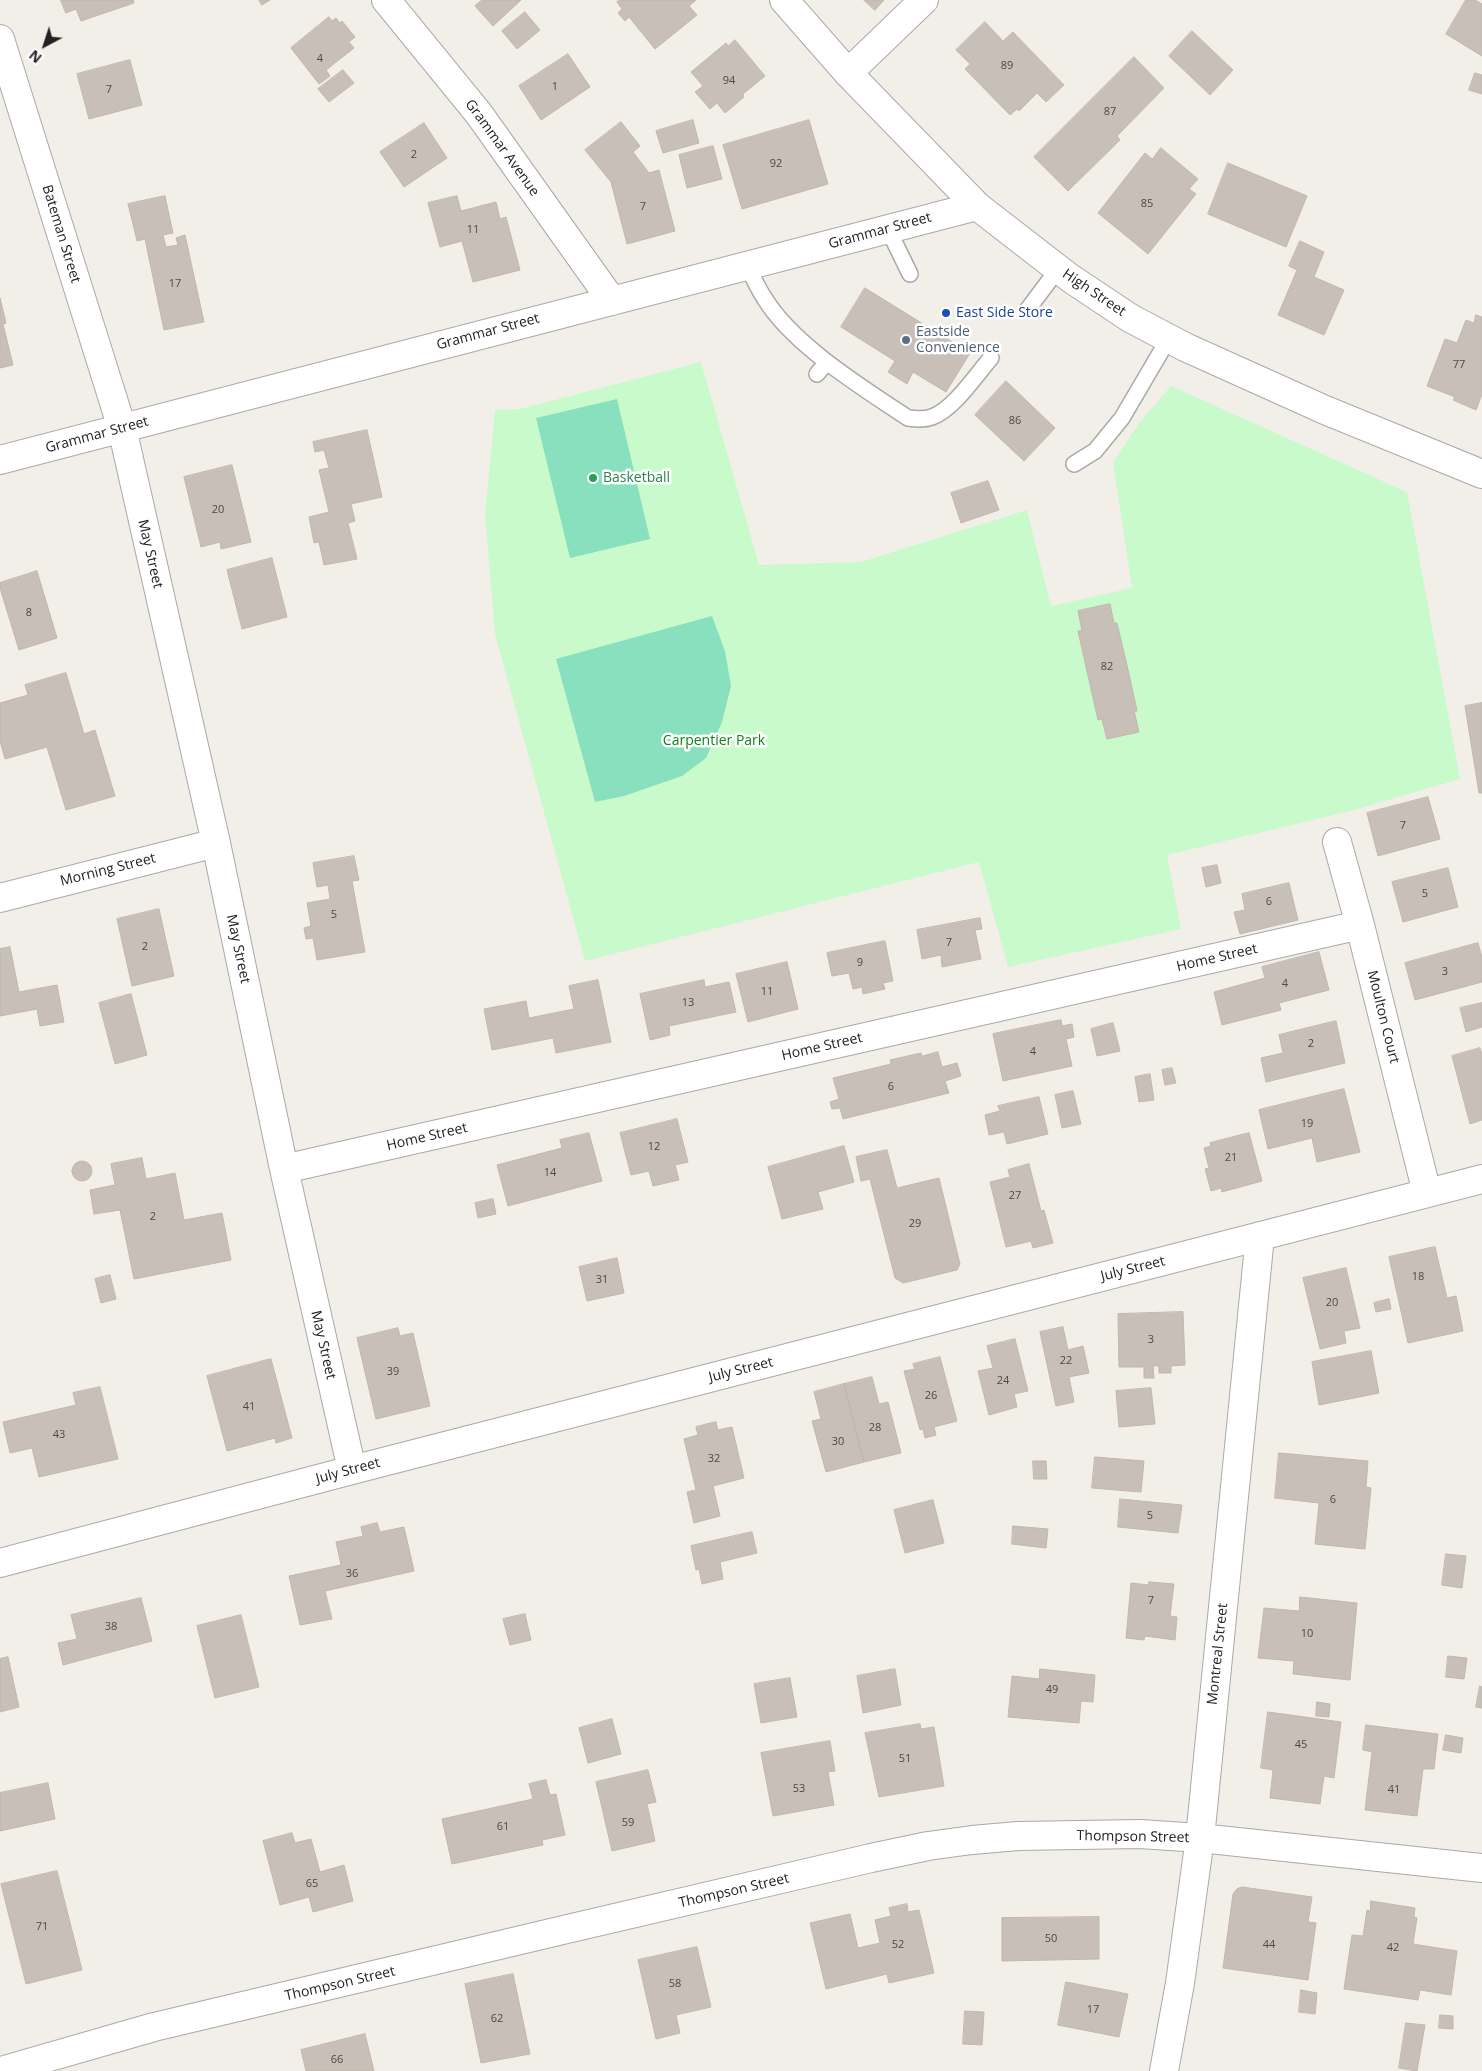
<!DOCTYPE html>
<style>
body{margin:0}
#map{position:relative;width:1482px;height:2071px;overflow:hidden;background:#f2efe9;font-family:"Open Sans",sans-serif}
canvas{display:block}
.north{position:absolute;left:20px;top:20px;width:50px;height:50px;-webkit-text-stroke:4px #fff;paint-order:stroke;rotate:220deg;font-size:14px;font-weight:700;line-height:20px;text-align:center;color:#222}
.north::after{content:'';display:block;margin:auto;width:18px;height:22px;background:#222;clip-path:polygon(50% 0,100% 100%,50% 72%,0 100%)}
</style>
<div id="map">
<canvas width="1482" height="2071"></canvas>
<div class="north">N</div>
</div>
<script>
const ctx = document.querySelector('canvas').getContext('2d');
ctx.lineJoin = 'round';
function paint(path, color) {
  ctx.fillStyle = color;
  ctx.fill(path, 'evenodd');
}
function stroke(path, color, width, dash) {
  ctx.strokeStyle = color;
  ctx.lineWidth = width;
  ctx.lineCap = dash ? 'butt' : 'round';
  ctx.setLineDash(dash || []);
  ctx.stroke(path);
}
function label(font, color, halo, rows, align = 'center') {
  ctx.font = font + ' "Open Sans",sans-serif';
  ctx.lineWidth = 5;
  ctx.setLineDash([]);
  ctx.textBaseline = 'middle';
  ctx.strokeStyle = halo;
  ctx.fillStyle = color;
  for (const [text, x, y, turn = 0] of rows) {
    ctx.save();
    ctx.translate(x, y);
    ctx.rotate((+turn || 0) * Math.PI / 180);
    ctx.textAlign = isNaN(turn) ? turn : align;
    if (halo) ctx.strokeText(text, 0, 0);
    ctx.fillText(text, 0, 0);
    ctx.restore();
  }
}
const park = new Path2D(`
 M701,362L759,565L861,562L1027,510L1051,606L1132,588L1113,463L1139,423L1171,386L1407,492L1460,779L1350,811L1167,855L1181,929L1008,967L979,862L585,961L495,634L485,515L495,410L520,409Z`);
const pitch = new Path2D(`
 M617,399L650,539L570,558L536,418Z
 M712,616L725,651L731,686L722,722L706,758L682,776L624,796L595,802L556,659Z`);
const building = new Path2D(`
 M61,0H133L134,3L81,21L76,9L66,13Z
 M259,0H270L262,5Z
 M482,0H521L493,26L475,6Z
 M620,0H696L689,6L697,15L655,49L629,17L625,21L618,13L622,9L617,2Z
 M864,0H884L875,10Z
 M1466,0H1475L1482,4V56L1446,34Z
 M525,12L540,30L517,49L502,31Z
 M329,17L332,21L336,18L340,23L342,21L355,37L349,42L354,48L326,70L330,76L319,84L291,48Z
 M985,22L1003,41L1013,32L1064,85L1046,102L1037,93L1019,111L1017,109L1010,115L965,69L970,64L956,50Z
 M1192,31L1233,70L1210,95L1169,56Z
 M735,40L765,76L743,94L744,97L725,113L717,103L710,109L695,92L703,86L691,72L726,43L728,46Z
 M568,54L590,87L541,120L519,86Z
 M1134,57L1164,88L1117,136L1120,140L1068,191L1034,157Z
 M130,60L142,105L89,119L77,74Z
 M343,70L354,83L329,102L318,89Z
 M1475,73L1482,75V94L1469,90Z
 M693,120L699,143L663,153L656,131Z
 M809,120L828,184L742,209L723,145Z
 M621,122L640,146L633,152L649,173L659,170L675,231L627,244L611,182L585,150Z
 M424,123L447,158L404,187L380,152Z
 M713,146L722,179L687,188L679,155Z
 M1161,148L1198,179L1189,189L1196,194L1148,254L1098,213L1145,153L1152,159Z
 M1228,163L1307,196L1286,247L1208,214Z
 M165,196L173,233L163,235L166,247L178,245L176,238L185,235L204,322L164,330L145,239L137,241L128,204Z
 M457,196L461,211L496,202L500,219L506,217L520,270L473,282L462,241L440,247L428,203Z
 M1300,241L1324,252L1314,277L1344,290L1324,335L1278,315L1297,270L1289,266Z
 M865,288L970,353L946,392L913,372L907,384L888,372L895,361L841,327Z
 M0,298L6,323L3,324L13,365L0,368Z
 M1476,315L1482,317V394L1476,410L1453,400L1455,397L1427,386L1445,339L1457,343L1466,320L1474,323Z
 M1006,381L1055,428L1024,461L975,415Z
 M367,430L382,497L351,504L355,521L348,523L357,559L324,565L319,542L314,543L309,517L329,512L319,470L329,468L324,450L315,452L313,442Z
 M232,465L251,542L221,549L220,542L201,547L184,477Z
 M988,481L999,510L961,523L951,493Z
 M272,558L287,617L242,629L227,570Z
 M37,571L57,638L19,650L0,588V583Z
 M1110,604L1114,623H1117L1129,674L1137,711H1134L1139,732L1107,739L1102,719L1098,720L1078,631H1082L1078,611Z
 M66,673L84,734L95,730L115,796L66,810L47,747L5,759L0,741V703L28,695L25,685Z
 M1482,703V793H1479L1465,706Z
 M1428,797L1440,839L1378,856L1367,813Z
 M354,856L359,880L352,881L365,952L317,960L313,938L306,939L304,928L311,926L307,903L330,899L328,885L317,887L313,863Z
 M1217,865L1221,883L1206,887L1202,868Z
 M1448,868L1458,907L1403,922L1392,882Z
 M1289,883L1298,920L1240,934L1234,912L1245,910L1242,894Z
 M159,909L174,976L132,986L117,919Z
 M980,918L982,929L975,930L981,959L942,967L941,955L922,959L917,930Z
 M885,941L893,981L883,983L885,989L863,994L862,987L853,989L849,973L832,976L827,953Z
 M1478,943L1482,958V982L1415,1000L1405,963Z
 M10,947L19,992L57,985L64,1022L40,1026L37,1009L0,1016V949Z
 M1319,952L1329,990L1279,1003L1281,1010L1222,1025L1214,992L1265,978L1262,967Z
 M787,962L798,1009L748,1022L736,974Z
 M598,980L611,1042L556,1053L553,1038L492,1050L484,1009L526,1001L529,1018L574,1009L569,986Z
 M704,980L705,987L729,982L736,1012L669,1026L670,1035L650,1040L640,994Z
 M131,994L147,1055L115,1064L99,1003Z
 M1482,1003V1027L1466,1032L1460,1008Z
 M1061,1020L1062,1026L1072,1024L1074,1037L1066,1039L1072,1066L1003,1081L993,1034Z
 M1336,1021L1345,1063L1266,1082L1261,1058L1283,1053L1279,1035Z
 M1113,1023L1120,1051L1097,1056L1091,1029Z
 M1480,1048L1482,1055V1120L1470,1124L1452,1056Z
 M938,1052L942,1067L957,1063L961,1076L945,1081L949,1093L843,1119L840,1108L832,1109L830,1102L839,1099L833,1078L891,1064L890,1060L921,1053L922,1056Z
 M1172,1068L1176,1083L1165,1085L1162,1070Z
 M1150,1074L1154,1100L1139,1102L1135,1077Z
 M1344,1089L1360,1152L1317,1162L1312,1138L1268,1149L1259,1110Z
 M1073,1091L1081,1124L1062,1128L1055,1095Z
 M1039,1097L1048,1134L1007,1144L1004,1132L989,1135L985,1115L1000,1111L998,1106Z
 M677,1119L688,1162L675,1165L679,1180L653,1186L649,1171L631,1175L620,1133Z
 M589,1133L602,1181L508,1206L497,1165L562,1148L560,1140Z
 M1249,1133L1262,1181L1222,1192L1221,1188L1211,1191L1205,1169L1209,1168L1204,1148L1211,1146L1210,1143Z
 M844,1146L854,1182L818,1192L823,1209L782,1219L768,1167Z
 M887,1150L897,1188L939,1178L960,1264L957,1270L903,1283L895,1278L870,1179L861,1181L856,1157Z
 M142,1158L146,1179L175,1173L184,1220L222,1213L231,1260L134,1279L120,1210L94,1214L90,1190L115,1185L111,1164Z
 M72 1171a10 10 0 1 1 20 0a10 10 0 1 1-20 0Z
 M1029,1164L1041,1211L1044,1210L1053,1243L1033,1248L1031,1241L1006,1247L990,1182L1010,1177L1008,1170Z
 M493,1199L496,1214L478,1218L475,1203Z
 M1435,1247L1447,1298L1456,1296L1463,1331L1408,1343L1389,1257Z
 M617,1258L624,1293L587,1301L579,1267Z
 M1346,1268L1360,1328L1344,1331L1346,1343L1320,1349L1303,1278Z
 M110,1275L116,1299L101,1303L95,1279Z
 M1389,1299L1391,1309L1376,1312L1374,1303Z
 M1183,1312L1185,1365L1171,1366V1373H1159V1366H1153L1154,1378H1144V1367H1119L1118,1314Z
 M1063,1327L1068,1350L1083,1346L1089,1373L1069,1377L1074,1402L1056,1406L1040,1332Z
 M398,1328L400,1336L413,1333L430,1406L376,1419L357,1338Z
 M1015,1339L1028,1391L1014,1394L1017,1407L989,1415L978,1371L993,1368L987,1346Z
 M1371,1351L1379,1393L1319,1405L1312,1362Z
 M940,1357L957,1421L934,1427L936,1435L925,1438L923,1429L920,1430L904,1371L915,1369L913,1364Z
 M271,1359L292,1438L276,1443L275,1438L227,1451L207,1376Z
 M872,1377L879,1404L888,1402L901,1453L864,1462L844,1384Z
 M844,1384L864,1462L826,1472L812,1421L821,1419L814,1392Z
 M100,1387L118,1459L39,1477L32,1448L10,1453L3,1422L76,1405L73,1393Z
 M1151,1388L1155,1424L1119,1427L1116,1391Z
 M716,1422L718,1430L732,1427L744,1478L713,1486L720,1516L694,1523L687,1492L696,1490L684,1439L698,1435L696,1427Z
 M1279,1453L1368,1461L1366,1487L1371,1488L1365,1549L1315,1544L1319,1503L1275,1498Z
 M1095,1457L1144,1461L1141,1492L1092,1488Z
 M1033,1461H1046L1047,1479H1034Z
 M1120,1499L1182,1505L1178,1533L1118,1527Z
 M933,1500L944,1543L905,1553L894,1510Z
 M377,1523L380,1532L404,1527L414,1571L325,1591L332,1619L300,1625L289,1576L341,1565L336,1542L363,1536L361,1527Z
 M1013,1526L1048,1529L1046,1548L1012,1544Z
 M752,1532L757,1553L720,1562L723,1579L702,1584L699,1569L696,1570L691,1546Z
 M1446,1554L1466,1556L1462,1588L1442,1585Z
 M1149,1582L1174,1584L1170,1616L1177,1617L1175,1640L1145,1636L1144,1640L1126,1638L1131,1583L1149,1585Z
 M1300,1597L1357,1603L1350,1680L1293,1674L1294,1661L1258,1658L1264,1608L1299,1611Z
 M141,1598L152,1641L63,1665L58,1643L77,1639L71,1615Z
 M525,1614L531,1640L510,1645L503,1619Z
 M241,1615L259,1687L215,1698L197,1626Z
 M1448,1656L1467,1658L1464,1679L1446,1677Z
 M8,1657L19,1707L0,1712V1659Z
 M895,1669L901,1705L863,1713L857,1676Z
 M1040,1669L1095,1675L1093,1702L1081,1701L1079,1723L1008,1717L1012,1676L1039,1679Z
 M790,1678L797,1717L761,1723L754,1684Z
 M1480,1686L1482,1687V1708L1476,1707Z
 M1317,1702L1330,1704L1329,1717L1316,1716Z
 M1268,1712L1341,1722L1334,1778L1324,1776L1320,1804L1270,1798L1273,1770L1261,1768Z
 M612,1719L621,1754L588,1763L579,1728Z
 M920,1724L921,1729L934,1727L944,1786L879,1797L865,1733Z
 M1366,1725L1438,1734L1434,1769H1423L1417,1816L1365,1810L1372,1752L1363,1750Z
 M1446,1735L1463,1738L1461,1753L1443,1750Z
 M830,1741L835,1771L828,1772L834,1805L773,1816L761,1753Z
 M648,1770L656,1802L647,1804L655,1841L612,1851L596,1782Z
 M546,1780L550,1795L556,1794L565,1835L542,1840L543,1845L452,1864L442,1819L533,1799L529,1784Z
 M48,1783L55,1819L0,1831V1793Z
 M292,1833L295,1843L311,1839L320,1872L344,1865L353,1901L313,1912L309,1897L280,1905L263,1841Z
 M57,1871L82,1970L26,1984L1,1884Z
 M1242,1887L1312,1897L1308,1922L1316,1923L1308,1980L1223,1968L1233,1894L1237,1889Z
 M1371,1901L1415,1908L1414,1917L1417,1918L1413,1944L1457,1951L1451,1995L1420,1990L1418,2000L1344,1989L1352,1935L1363,1936L1367,1910L1370,1911Z
 M907,1904L908,1912L919,1910L934,1973L889,1983L887,1974L826,1989L810,1923L850,1914L858,1948L880,1943L875,1920L891,1916L889,1908Z
 M1099,1917V1959L1002,1961V1918Z
 M697,1947L711,2007L676,2015L680,2033L656,2039L638,1960Z
 M513,1974L530,2054L481,2063L465,1984Z
 M1066,1982L1128,1994L1119,2037L1058,2025Z
 M1301,1990L1317,1993L1315,2014L1299,2012Z
 M965,2011L984,2012L982,2045L963,2044Z
 M1440,2015L1453,2016V2029L1439,2028Z
 M1406,2023L1425,2025L1417,2071L1399,2068Z
 M365,2034L374,2071H306L301,2050Z`);
const service = new Path2D(`
 M888,229L910,274
 M747,265C753,277 758,289 765,299C793,345 863,388 908,418C916,419 924,420 932,417C954,409 975,376 991,358
 M1028,309L1058,269
 M817,374L827,362
 M1074,464L1095,451L1122,418L1169,338`);
const minor = new Path2D(`
 M386,0L479,114L612,301
 M0,39L122,428L216,843L284,1169L352,1470
 M848,73L924,0
 M1337,842L1360,925L1427,1193
 M0,898L216,843
 M284,1169L1360,925
 M0,1563L352,1470L1482,1179
 M1,2071L154,2027L563,1930L871,1858L928,1846L972,1840L1018,1836L1140,1834L1200,1838L1482,1868
 M1164,2071L1180,1983L1200,1838L1260,1236`);
const tertiary = new Path2D(`
 M784,0L848,73L977,206L1070,278L1130,318L1185,347L1325,410L1482,474
 M0,460L977,206`);
const markers = [
 [946,313,5,"#1a4fb4"],
 [906,340,5,"#5c6f8a"],
 [593,478,5,"#2e9e5b"]
];
const numberNames = [
 ["4",320,59],
 ["89",1007,66],
 ["94",729,81],
 ["1",555,87],
 ["7",109,90],
 ["87",1110,112],
 ["2",414,155],
 ["92",776,164],
 ["85",1147,204],
 ["7",643,207],
 ["11",473,230],
 ["17",175,284],
 ["77",1459,365],
 ["86",1015,421],
 ["20",218,510],
 ["8",29,613],
 ["82",1107,667],
 ["7",1403,826],
 ["5",1425,894],
 ["6",1269,902],
 ["5",334,915],
 ["7",949,943],
 ["2",145,947],
 ["9",860,963],
 ["3",1445,972],
 ["4",1285,984],
 ["11",767,992],
 ["13",688,1003],
 ["2",1311,1044],
 ["4",1033,1052],
 ["6",891,1087],
 ["19",1307,1124],
 ["12",654,1147],
 ["21",1231,1158],
 ["14",550,1173],
 ["27",1015,1196],
 ["2",153,1217],
 ["29",915,1224],
 ["18",1418,1277],
 ["31",602,1280],
 ["20",1332,1303],
 ["3",1151,1340],
 ["22",1066,1361],
 ["39",393,1372],
 ["24",1003,1381],
 ["26",931,1396],
 ["41",249,1407],
 ["28",875,1428],
 ["43",59,1435],
 ["30",838,1442],
 ["32",714,1459],
 ["6",1333,1500],
 ["5",1150,1516],
 ["36",352,1574],
 ["7",1151,1601],
 ["38",111,1627],
 ["10",1307,1634],
 ["49",1052,1690],
 ["45",1301,1745],
 ["51",905,1759],
 ["53",799,1789],
 ["41",1394,1790],
 ["59",628,1823],
 ["61",503,1827],
 ["65",312,1884],
 ["71",42,1927],
 ["50",1051,1939],
 ["52",898,1945],
 ["44",1269,1945],
 ["42",1393,1948],
 ["58",675,1984],
 ["17",1093,2010],
 ["62",497,2019],
 ["66",337,2060]
];
const streetNames = [
 ["Grammar Avenue",502,148,54],
 ["Grammar Street",880,231,-15],
 ["Bateman Street",61,234,73],
 ["High Street",1094,293,34],
 ["Grammar Street",488,332,-15],
 ["Grammar Street",97,435,-15],
 ["May Street",150,554,77],
 ["Morning Street",108,870,-14],
 ["May Street",238,949,78],
 ["Home Street",1217,958,-13],
 ["Moulton Court",1383,1017,76],
 ["Home Street",822,1047,-13],
 ["Home Street",427,1137,-13],
 ["July Street",1133,1269,-14],
 ["May Street",323,1345,77],
 ["July Street",741,1370,-14],
 ["July Street",348,1471,-15],
 ["Montreal Street",1218,1654,-84],
 ["Thompson Street",1133,1837,1],
 ["Thompson Street",734,1891,-13],
 ["Thompson Street",340,1984,-13]
];
const transitNames = [
 ["East Side Store",956,313]
];
const serviceNames = [
 ["Eastside",916,332],
 ["Convenience",916,348]
];
const leisureNames = [
 ["Basketball",603,478]
];
const parkNames = [
 ["Carpentier Park",714,741]
];
paint(park, '#c8facc');
paint(pitch, '#88e0be');
paint(building, '#c7bfb8');
stroke(building, '#c4b6ab', 1);
stroke(service, '#a9a9a9', 18);
stroke(minor, '#a9a9a9', 30);
stroke(tertiary, '#a9a9a9', 30);
stroke(service, '#fff', 15);
stroke(minor, '#fff', 28);
stroke(tertiary, '#fff', 28);
for (const [x, y, r, color] of markers) {
  const dot = new Path2D();
  dot.arc(x, y, r, 0, 2 * Math.PI);
  ctx.fillStyle = color;
  ctx.fill(dot);
  stroke(dot, '#fff', 2);
}
label('11px', '#4b4948', null, numberNames);
label('14px', '#222', '#fff', streetNames);
label('14px', '#164399', '#fff', transitNames, 'left');
label('14px', '#4e5e75', '#fff', serviceNames, 'left');
label('14px', '#27864d', '#fff', leisureNames, 'left');
label('14px', '#0c8416', '#fff', parkNames);
</script>
